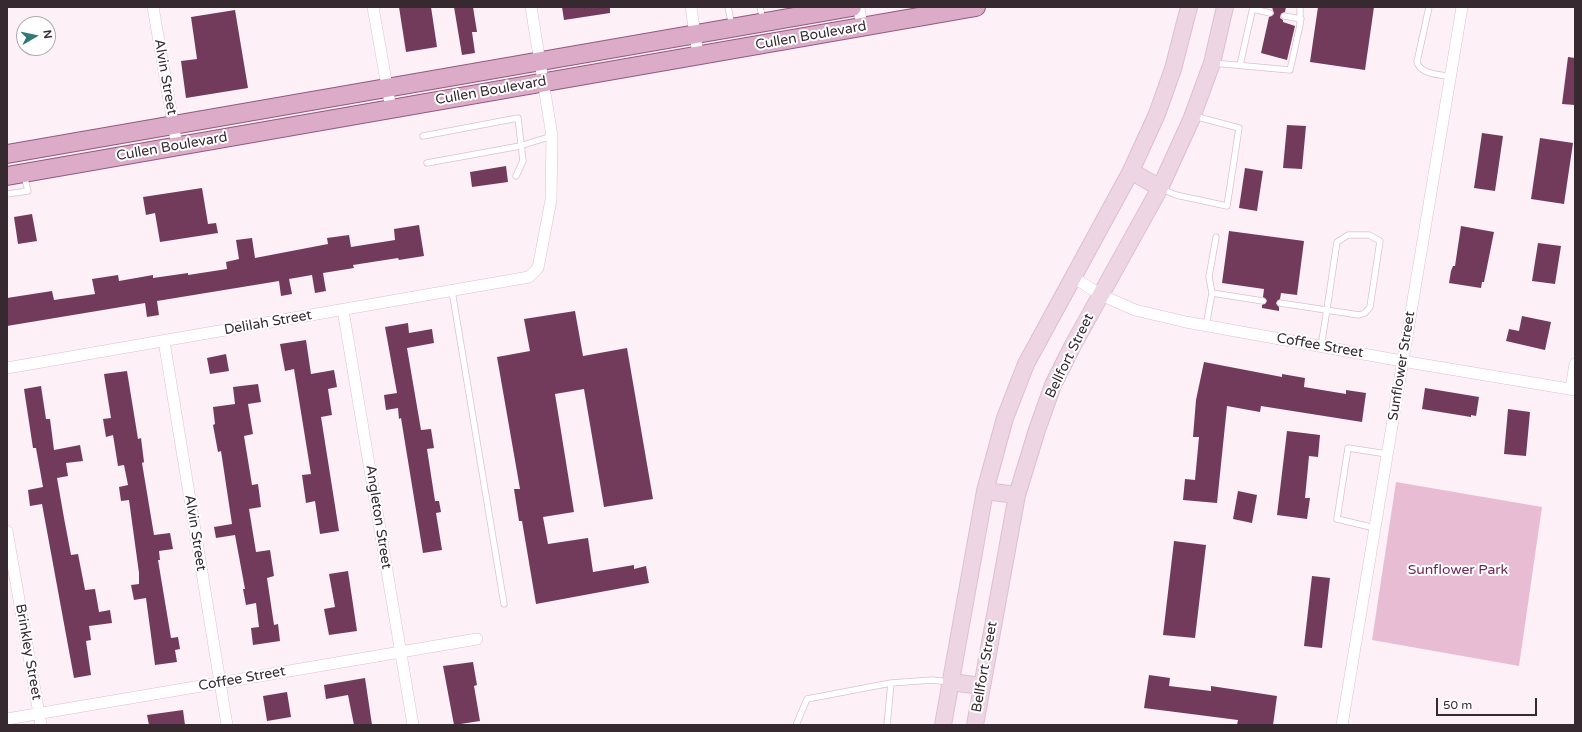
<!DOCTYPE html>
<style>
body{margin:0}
#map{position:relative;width:1582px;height:732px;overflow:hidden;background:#fef0f7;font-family:"Varela Round",sans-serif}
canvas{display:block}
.frame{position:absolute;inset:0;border:8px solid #362a30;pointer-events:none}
.north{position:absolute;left:16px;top:16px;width:40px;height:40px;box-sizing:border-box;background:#fff;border:1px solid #afaaac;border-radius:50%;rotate:81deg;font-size:11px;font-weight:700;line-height:16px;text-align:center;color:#362a30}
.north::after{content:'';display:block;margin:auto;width:14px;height:18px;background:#307979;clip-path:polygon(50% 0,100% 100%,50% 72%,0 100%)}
.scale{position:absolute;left:1436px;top:698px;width:101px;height:18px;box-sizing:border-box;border:2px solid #362a30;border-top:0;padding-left:5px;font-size:12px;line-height:14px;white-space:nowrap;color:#362a30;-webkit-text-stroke:3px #fff;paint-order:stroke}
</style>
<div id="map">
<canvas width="1582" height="732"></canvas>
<div class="frame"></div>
<div class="north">N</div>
<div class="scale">50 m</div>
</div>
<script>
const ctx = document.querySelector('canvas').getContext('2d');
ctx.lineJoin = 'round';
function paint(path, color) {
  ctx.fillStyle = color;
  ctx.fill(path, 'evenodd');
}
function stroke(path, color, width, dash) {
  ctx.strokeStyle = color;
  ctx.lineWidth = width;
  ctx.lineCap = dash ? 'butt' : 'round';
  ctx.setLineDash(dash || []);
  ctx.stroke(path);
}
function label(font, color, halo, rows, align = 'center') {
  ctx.font = font + ' "Varela Round",sans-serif';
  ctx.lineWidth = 4;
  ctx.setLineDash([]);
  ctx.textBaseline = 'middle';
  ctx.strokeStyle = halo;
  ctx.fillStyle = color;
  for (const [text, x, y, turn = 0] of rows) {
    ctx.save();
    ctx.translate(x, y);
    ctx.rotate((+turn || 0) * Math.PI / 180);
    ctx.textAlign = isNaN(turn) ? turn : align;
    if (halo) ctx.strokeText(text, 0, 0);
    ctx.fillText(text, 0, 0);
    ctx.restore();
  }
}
const green = new Path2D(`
 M1396,482L1542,507L1519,666L1372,640Z`);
const building = new Path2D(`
 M399,7H431L437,47L406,52Z
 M454,7H473L477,32H472L475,53L462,55Z
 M562,7H610V13L564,20Z
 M1272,7H1286L1285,12L1281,14L1280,18L1283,20V22L1295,26L1287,60L1261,53L1269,17L1274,14Z
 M1318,7H1374L1365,70L1310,62Z
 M235,10L248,88L186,98L181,61L197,59L191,17Z
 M1568,57L1575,58V105L1562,104Z
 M1287,125L1306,126L1302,169L1283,168Z
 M1482,133L1503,136L1495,191L1474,188Z
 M1540,138L1573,143L1564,204L1531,199Z
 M506,166L508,182L472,187L470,172Z
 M1245,168L1263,171L1257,211L1239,208Z
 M202,188L208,224L216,223L218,233L160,242L155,213L146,215L143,197Z
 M32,214L37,241L18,244L14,217Z
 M419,225L424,256L399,260L398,258L353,265L354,268L323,273L326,291L315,293L312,275L289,279L292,294L281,296L279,281L157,301L159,315L147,317L145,303L7,326V298L52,291L54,300L95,294L92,279L118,275L119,281L153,275V278L188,273V275L227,269L226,262L239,259L236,240L252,238L255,258L328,244L327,238L349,235L351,247L395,240L394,229Z
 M1461,226L1494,232L1484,282H1482L1481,288L1449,283L1451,271L1453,266H1455Z
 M1229,231L1304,241L1297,295L1281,293L1280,299L1276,303L1279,307V311L1262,308V305L1267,301L1263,297L1264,289L1222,283Z
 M1538,243L1561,246L1555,284L1532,281Z
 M575,311L583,356L627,348L653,499L604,507L584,389L555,394L574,512L543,517L548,544L588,538L593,572L634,565V569L646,566L649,583L536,604L522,521H519L514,489H520L497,357L530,351L524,319Z
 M1522,316L1551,322L1545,350L1506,341L1509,329L1519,331Z
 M408,323L409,333L432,329L434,343L407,348L421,430L431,429L434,448L427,449L435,501H439L441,512L436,513L442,550L423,553L401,418L399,419L398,408L386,410L384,395L397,393L385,327Z
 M306,340L311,374L334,370L337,387L328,389L332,415L321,417L339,531L320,534L315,501L306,503L302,475L311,474L294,369L285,371L280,344Z
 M226,354L229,371L210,374L207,358Z
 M1204,362L1282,377V374L1305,378L1304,387L1346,394V390L1366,393L1362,422L1261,406L1260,412L1227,406L1217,503L1183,500L1185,479L1195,480L1199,437H1193L1196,400Z
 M127,371L138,439L141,438L144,462L142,463L154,535L170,533L173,549L159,551L160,560H158L171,638L178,637L180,649L175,650L177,662L155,665L146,598L134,600L131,585L139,584V573L129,500L121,501L119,487L128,485L124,465L118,466L113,435L106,437L103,419L111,418L104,374Z
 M258,384L261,402L248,404L253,434L244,436L252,485L258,484L261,507L249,509L256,552L270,550L274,576L267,578L274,625L278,624L280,641L253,645L251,628L259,627L256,603L246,605L243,589H245L235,535L216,538L214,527L232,524L221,451L218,452L213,425L215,424L213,407L235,404L233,387Z
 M41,386L46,419H50L54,450L80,445L83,461L66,463L68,476L57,478L64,518L71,555L78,554L85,590L95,589L99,612L110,610L112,623L89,626L91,640L86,641L91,675L74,678L42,504L30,506L28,490L43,487L36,448H33L24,389Z
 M1425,388L1479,397L1476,416L1471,415V417L1422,409Z
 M1508,409L1530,412L1526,456L1504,454Z
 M1287,431L1320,435L1318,457L1309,456L1305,498H1310L1307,519L1277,515Z
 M1238,491L1257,495L1252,523L1233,519Z
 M1174,541L1206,545L1195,638L1163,635Z
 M348,571L357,631L329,635L324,609L335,607L329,574Z
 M1312,576L1330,578L1322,648L1304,646Z
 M473,662L477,685L474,686L480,721L454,725L443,666Z
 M1149,675L1170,678L1169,686L1211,691V686L1277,696L1273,725H1237L1238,720L1144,708Z
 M365,678L372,725H354L348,695L326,699L324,685Z
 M287,692L291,717L267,721L263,696Z
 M183,710L185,725H149L147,715Z`);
const lane = new Path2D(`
 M728,7L732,26
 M760,7L763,20
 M1429,7L1417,62C1421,75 1439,74 1451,77
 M1253,9L1270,13
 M1284,16L1301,19
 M1213,63L1290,70L1300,25V7
 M1240,65L1253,7
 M423,136L518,118L523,161L516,176
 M427,163L520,146L552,136
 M1162,189L1176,195L1227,206L1239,128L1194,116
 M7,194L28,191L24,175
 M452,291L504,604
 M1212,293L1263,301
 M1280,303L1359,315L1365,313L1370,307L1380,241L1369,235H1348L1337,242L1327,309L1321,347
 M1206,326L1212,293L1209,277L1216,237
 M1375,528L1337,519L1348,448L1387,454
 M891,683L932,680L950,682
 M796,725L807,699L891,683L887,725`);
const street = new Path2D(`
 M153,7L177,146
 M373,7L391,109
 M691,7L698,55
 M859,7L862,27
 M1073,277L1101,295L1135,310L1186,322L1402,361L1575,390
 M343,310L413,725
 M164,341L227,725
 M7,368L529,277L538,268L551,200L552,136L531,7
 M1571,389L1575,364
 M7,531L41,725
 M7,719L477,639
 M1342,725L1462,7`);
const secondary = new Path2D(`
 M1131,171L1160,188
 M985,491L1017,495
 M951,682L981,686
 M943,725L985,491L1005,418L1026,364L1131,171L1157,114L1173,69L1189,7
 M975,725L1017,495L1037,430L1053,385L1073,345L1160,188L1191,120L1212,63L1225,7`);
const primary = new Path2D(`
 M7,154L852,7
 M7,176L976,7`);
const streetNames = [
 ["Cullen Boulevard",811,36,-10],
 ["Alvin Street",165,77,80],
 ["Cullen Boulevard",491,91,-10],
 ["Cullen Boulevard",172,147,-10],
 ["Delilah Street",268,323,-10],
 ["Coffee Street",1320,346,10],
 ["Bellfort Street",1070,356,-64],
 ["Sunflower Street",1402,366,-81],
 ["Angleton Street",378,517,81],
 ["Alvin Street",195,533,81],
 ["Brinkley Street",28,652,80],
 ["Bellfort Street",985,667,-80],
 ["Coffee Street",242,679,-10]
];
const parkNames = [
 ["Sunflower Park",1458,570]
];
paint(green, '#e8bdd4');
paint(building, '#723b5b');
stroke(lane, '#debecf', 7);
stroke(street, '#debecf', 12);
stroke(secondary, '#debecf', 18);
stroke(primary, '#93597b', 20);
stroke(lane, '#fff', 5.5);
stroke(street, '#fff', 11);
stroke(secondary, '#eed5e3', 16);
stroke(primary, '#dcabc8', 18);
label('14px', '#362a30', '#fff', streetNames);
label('14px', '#702655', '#fff', parkNames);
</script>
